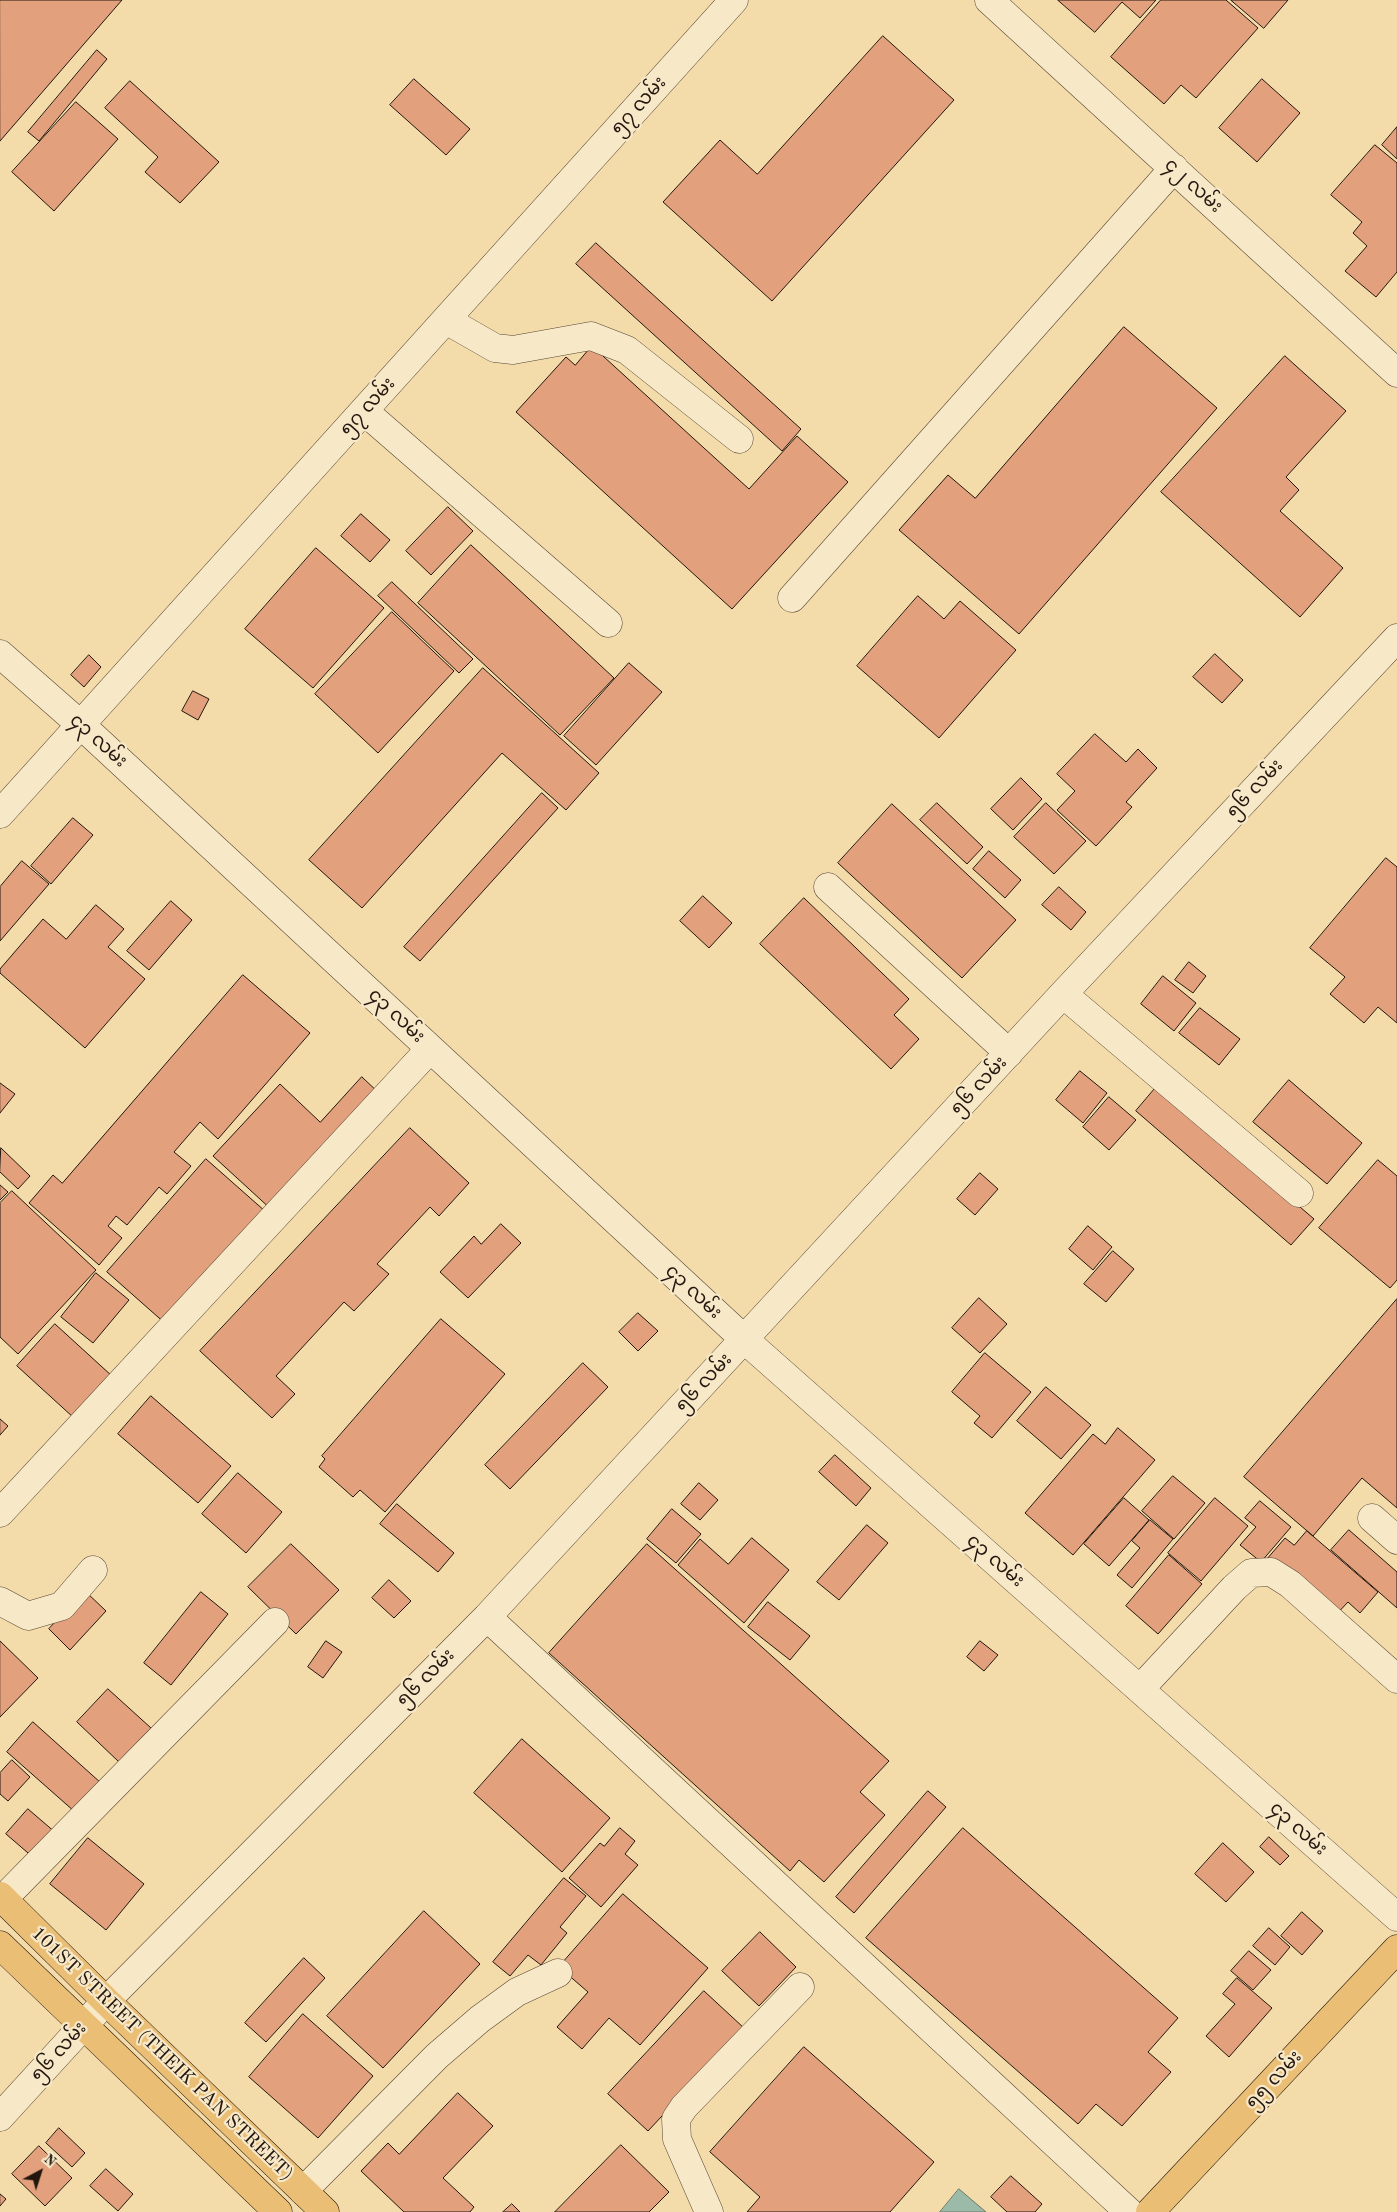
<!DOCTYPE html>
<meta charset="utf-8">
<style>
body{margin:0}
#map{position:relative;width:1397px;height:2212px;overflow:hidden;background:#f3dbaa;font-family:"Old Standard TT",serif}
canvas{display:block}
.north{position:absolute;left:15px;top:2147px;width:50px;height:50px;-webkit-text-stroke:4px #f7e8c8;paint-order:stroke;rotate:40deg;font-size:14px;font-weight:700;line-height:20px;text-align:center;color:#23160e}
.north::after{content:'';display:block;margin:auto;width:18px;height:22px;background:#23160e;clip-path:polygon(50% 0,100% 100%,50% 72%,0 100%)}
</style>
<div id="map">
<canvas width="1397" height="2212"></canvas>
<div class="north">N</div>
</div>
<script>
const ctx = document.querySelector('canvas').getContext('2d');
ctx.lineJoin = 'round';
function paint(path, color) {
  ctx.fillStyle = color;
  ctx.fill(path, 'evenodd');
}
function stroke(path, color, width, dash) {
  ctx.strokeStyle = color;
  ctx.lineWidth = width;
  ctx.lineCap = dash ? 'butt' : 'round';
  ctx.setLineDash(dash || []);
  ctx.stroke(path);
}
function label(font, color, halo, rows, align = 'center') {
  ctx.font = font + ' "Old Standard TT","Noto Sans Myanmar",serif';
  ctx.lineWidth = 4.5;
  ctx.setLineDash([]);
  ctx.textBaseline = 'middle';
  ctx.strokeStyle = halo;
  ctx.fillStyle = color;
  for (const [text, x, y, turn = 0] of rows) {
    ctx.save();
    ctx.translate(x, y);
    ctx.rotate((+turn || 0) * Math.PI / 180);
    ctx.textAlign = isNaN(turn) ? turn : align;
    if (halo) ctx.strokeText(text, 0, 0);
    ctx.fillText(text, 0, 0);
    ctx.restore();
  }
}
const water = new Path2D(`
 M959,2189L986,2212H940Z`);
const building = new Path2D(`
 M0,0H122L0,141Z
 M1058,0H1156L1140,18L1122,2L1095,32Z
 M1161,0H1226L1258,28L1196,98L1181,85L1164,104L1111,57Z
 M1231,0H1288L1264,28Z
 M883,36L954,100L772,301L663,202L720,140L757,174Z
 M97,50L107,59L39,141L28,132Z
 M414,79L470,129L446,155L390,105Z
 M1262,79L1300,113L1257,162L1219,128Z
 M130,81L219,162L180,203L145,172L158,157L105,108Z
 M76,102L118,139L54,211L12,172Z
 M1397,127V159L1382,145Z
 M1375,145L1397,163V272L1376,297L1345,271L1367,246L1353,233L1362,222L1331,195Z
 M596,243L801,429L782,451L576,264Z
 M1124,327L1217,408L1019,634L899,530L948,475L975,498Z
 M592,346L749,489L797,436L848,482L732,609L516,412L566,357L575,365Z
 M1285,356L1346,411L1286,477L1299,490L1280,511L1343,568L1300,617L1161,492Z
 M448,507L473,531L431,575L406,551Z
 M361,514L390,540L370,562L341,536Z
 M471,545L614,678L560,735L418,603Z
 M316,548L384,608L313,688L245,629Z
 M392,582L473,659L459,673L378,596Z
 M918,596L944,619L960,601L1016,650L939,738L857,666Z
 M392,612L454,671L378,753L315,694Z
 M1215,654L1243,680L1222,703L1193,677Z
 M89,655L101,667L84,687L71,675Z
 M629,663L662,692L596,765L564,736Z
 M483,668L599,773L566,810L502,753L362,908L309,860Z
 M193,691L209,699L198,720L182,711Z
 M1095,734L1126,762L1138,749L1157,768L1126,802L1132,807L1096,846L1057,810L1075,791L1057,774Z
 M1021,778L1042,799L1013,830L991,809Z
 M542,793L558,808L420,961L404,947Z
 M937,803L983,847L967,864L920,820Z
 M1046,803L1086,841L1054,874L1014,837Z
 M892,804L1016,920L962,978L838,863Z
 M73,818L93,835L51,884L31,866Z
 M989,851L1021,880L1005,898L973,869Z
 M1386,858L1397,867V1023L1378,1007L1364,1023L1330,994L1345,977L1310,948Z
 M22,861L49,884L0,941V887Z
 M1059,887L1086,912L1071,930L1042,905Z
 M703,896L732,923L709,948L680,921Z
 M804,898L909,999L894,1015L919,1039L891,1069L760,944Z
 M171,901L192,920L149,970L127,951Z
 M96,905L124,929L108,947L145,979L85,1048L0,973V969L43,919L66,939Z
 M1189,962L1206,976L1193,993L1175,980Z
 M243,975L310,1033L218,1139L200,1122L174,1152L191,1166L167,1194L159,1187L127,1225L116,1216L108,1226L122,1238L99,1265L29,1203L53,1175L62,1183Z
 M1163,976L1196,1003L1174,1031L1141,1004Z
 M1200,1008L1240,1039L1219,1065L1179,1033Z
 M1080,1071L1107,1093L1083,1123L1056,1100Z
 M362,1077L381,1095L273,1211L213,1156L280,1084L320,1122Z
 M1289,1080L1362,1143L1327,1184L1253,1122Z
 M0,1083L15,1094L0,1113Z
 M1158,1085L1314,1219L1291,1245L1136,1111Z
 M1109,1097L1136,1120L1109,1150L1083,1127Z
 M410,1128L469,1183L439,1216L430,1207L377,1264L389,1274L354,1311L344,1302L276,1376L295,1394L272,1418L200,1351Z
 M1,1148L30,1176L18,1189L0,1172Z
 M206,1159L266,1212L167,1325L107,1272Z
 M1378,1160L1397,1176V1280L1390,1288L1319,1228Z
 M980,1173L998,1189L975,1215L957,1199Z
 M0,1185L8,1192L0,1200Z
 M12,1191L96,1270L18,1354L0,1337V1203Z
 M501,1224L521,1243L468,1298L440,1272L474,1236L481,1244Z
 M1088,1226L1112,1247L1093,1270L1069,1249Z
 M1113,1251L1134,1269L1106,1302L1084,1284Z
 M96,1273L129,1300L93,1343L61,1317Z
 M979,1298L1007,1324L980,1353L952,1328Z
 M1397,1299V1508L1362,1478L1313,1536L1244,1477Z
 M638,1313L658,1331L638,1351L619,1332Z
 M441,1319L505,1374L385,1512L360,1490L353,1497L319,1467L325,1459L322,1456Z
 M55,1324L112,1376L74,1418L17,1366Z
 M985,1353L1031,1392L992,1438L974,1423L980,1416L952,1392Z
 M583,1363L608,1387L510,1489L485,1465Z
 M1046,1387L1091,1425L1061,1459L1017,1421Z
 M151,1396L231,1466L198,1503L118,1434Z
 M0,1419L8,1426L0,1435Z
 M1118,1428L1155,1460L1073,1555L1025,1513L1093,1434L1105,1444Z
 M835,1455L871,1488L856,1506L819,1472Z
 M238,1473L282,1512L246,1553L202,1514Z
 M1173,1476L1205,1503L1174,1539L1142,1511Z
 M699,1483L718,1500L700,1520L681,1504Z
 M1124,1498L1149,1520L1109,1566L1084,1544Z
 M1215,1498L1248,1526L1201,1581L1168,1553Z
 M1260,1501L1291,1527L1261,1562L1240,1545L1256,1527L1245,1518Z
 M397,1504L454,1553L438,1572L380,1524Z
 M672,1509L701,1534L676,1563L647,1539Z
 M1150,1520L1173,1539L1132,1588L1117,1575L1140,1548L1132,1541Z
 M867,1525L888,1543L839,1600L817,1582Z
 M1349,1530L1397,1572V1608L1331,1550Z
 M1307,1531L1378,1592L1360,1613L1348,1602L1333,1618L1266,1560L1285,1538L1294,1545Z
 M752,1538L789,1570L744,1623L678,1565L700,1539L728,1564Z
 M291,1544L339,1590L296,1634L248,1587Z
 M647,1544L889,1761L860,1792L885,1815L824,1882L799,1860L790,1871L549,1653Z
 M1169,1555L1202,1584L1158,1634L1126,1606Z
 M389,1580L411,1601L394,1618L372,1598Z
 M85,1591L106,1611L70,1650L49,1629Z
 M201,1592L228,1614L171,1685L144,1663Z
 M768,1602L810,1636L790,1660L748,1627Z
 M0,1641L38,1678L0,1717Z
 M326,1641L342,1652L323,1678L308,1667Z
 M980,1641L998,1655L984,1671L967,1657Z
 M108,1689L151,1728L119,1762L77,1722Z
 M33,1722L101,1783L75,1812L7,1752Z
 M522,1739L610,1818L562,1872L474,1793Z
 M12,1760L30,1777L8,1801L0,1794V1773Z
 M928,1791L946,1807L854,1913L836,1897Z
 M28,1809L56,1833L35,1859L6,1834Z
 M620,1828L635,1841L625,1854L638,1865L601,1907L569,1878L600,1843L604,1846Z
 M963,1828L1178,2018L1148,2052L1171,2072L1122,2126L1096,2104L1078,2124L866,1938Z
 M1269,1837L1289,1856L1280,1865L1260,1847Z
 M88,1838L144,1884L106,1930L50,1884Z
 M1223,1843L1254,1872L1226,1902L1195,1874Z
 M564,1878L586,1896L560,1927L567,1933L541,1965L528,1955L510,1976L493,1962Z
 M623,1894L708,1968L640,2045L609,2018L582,2049L557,2027L588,1992L559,1967Z
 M424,1911L480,1964L383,2068L327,2016Z
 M1302,1912L1323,1931L1302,1955L1281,1936Z
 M1269,1928L1290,1947L1275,1965L1253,1946Z
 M760,1932L796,1967L759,2006L722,1971Z
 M1249,1951L1271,1970L1253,1990L1231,1971Z
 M304,1958L325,1978L266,2042L245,2023Z
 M1237,1978L1272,2008L1229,2057L1206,2036L1235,2004L1223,1994Z
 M704,1991L744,2028L648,2131L608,2094Z
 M303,2014L373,2076L318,2138L249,2077Z
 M804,2047L934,2162L890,2212H747L760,2197L710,2152Z
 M458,2093L493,2126L443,2178L474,2207L470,2212H404L361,2171L388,2143L399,2154Z
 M59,2128L85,2153L72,2167L46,2143Z
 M621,2145L669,2192L649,2212H555Z
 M39,2146L72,2178L45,2206L12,2174Z
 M106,2169L133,2194L118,2211L90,2186Z
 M1011,2176L1042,2204L1035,2212H1007L991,2197Z
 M0,2194L6,2199L0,2206Z
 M512,2204L520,2212H503Z`);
const minor = new Path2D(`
 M989,0L1397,373
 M446,320L495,348L513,350L591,336L627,350L739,439
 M364,411L608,623
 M792,598L1174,168
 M0,654L81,725L745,1340L1397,1917
 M0,814L734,0
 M828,887L1009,1053
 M1063,994L1299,1193
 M0,1513L430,1049
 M1372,1518L1397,1540
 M0,1601L28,1616L62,1606L93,1570
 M487,1617L1129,2212
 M1140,1689L1234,1588L1251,1573L1271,1572L1290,1584L1397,1679
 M3,1899L275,1622
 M0,2117L106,2001L487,1617L1063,994L1397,638
 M303,2191L437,2056L480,2019L517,1992L558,1973
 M709,2212L677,2139L676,2119L684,2107L800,1987`);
const major = new Path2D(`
 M0,1896L106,2001L325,2212
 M0,1945L278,2212
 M1150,2212L1397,1949`);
const streetNames = [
 ["၅၇ လမ်း",639,106,-48],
 ["၄၂ လမ်း",1193,186,42],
 ["၅၇ လမ်း",368,407,-48],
 ["၄၃ လမ်း",98,741,42],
 ["၅၆ လမ်း",1255,789,-47],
 ["၄၃ လမ်း",396,1016,43],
 ["၅၆ လမ်း",979,1086,-47],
 ["၄၃ လမ်း",693,1292,43],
 ["၅၆ လမ်း",704,1383,-47],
 ["၄၃ လမ်း",995,1561,41],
 ["၅၆ လမ်း",426,1678,-45],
 ["၄၃ လမ်း",1298,1829,42],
 ["၅၆ လမ်း",59,2052,-48],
 ["101ST STREET (THEIK PAN STREET)",162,2054,44],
 ["၅၅ လမ်း",1274,2080,-47]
];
paint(water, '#9bbba8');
stroke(water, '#6b796a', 1);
paint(building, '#e2a17c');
stroke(building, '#23160e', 1);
stroke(minor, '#574735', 29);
stroke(major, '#23160e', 29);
stroke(minor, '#f7e8c8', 28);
stroke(major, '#eabe75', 28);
label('19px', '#23160e', '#f7e8c8', streetNames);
</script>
